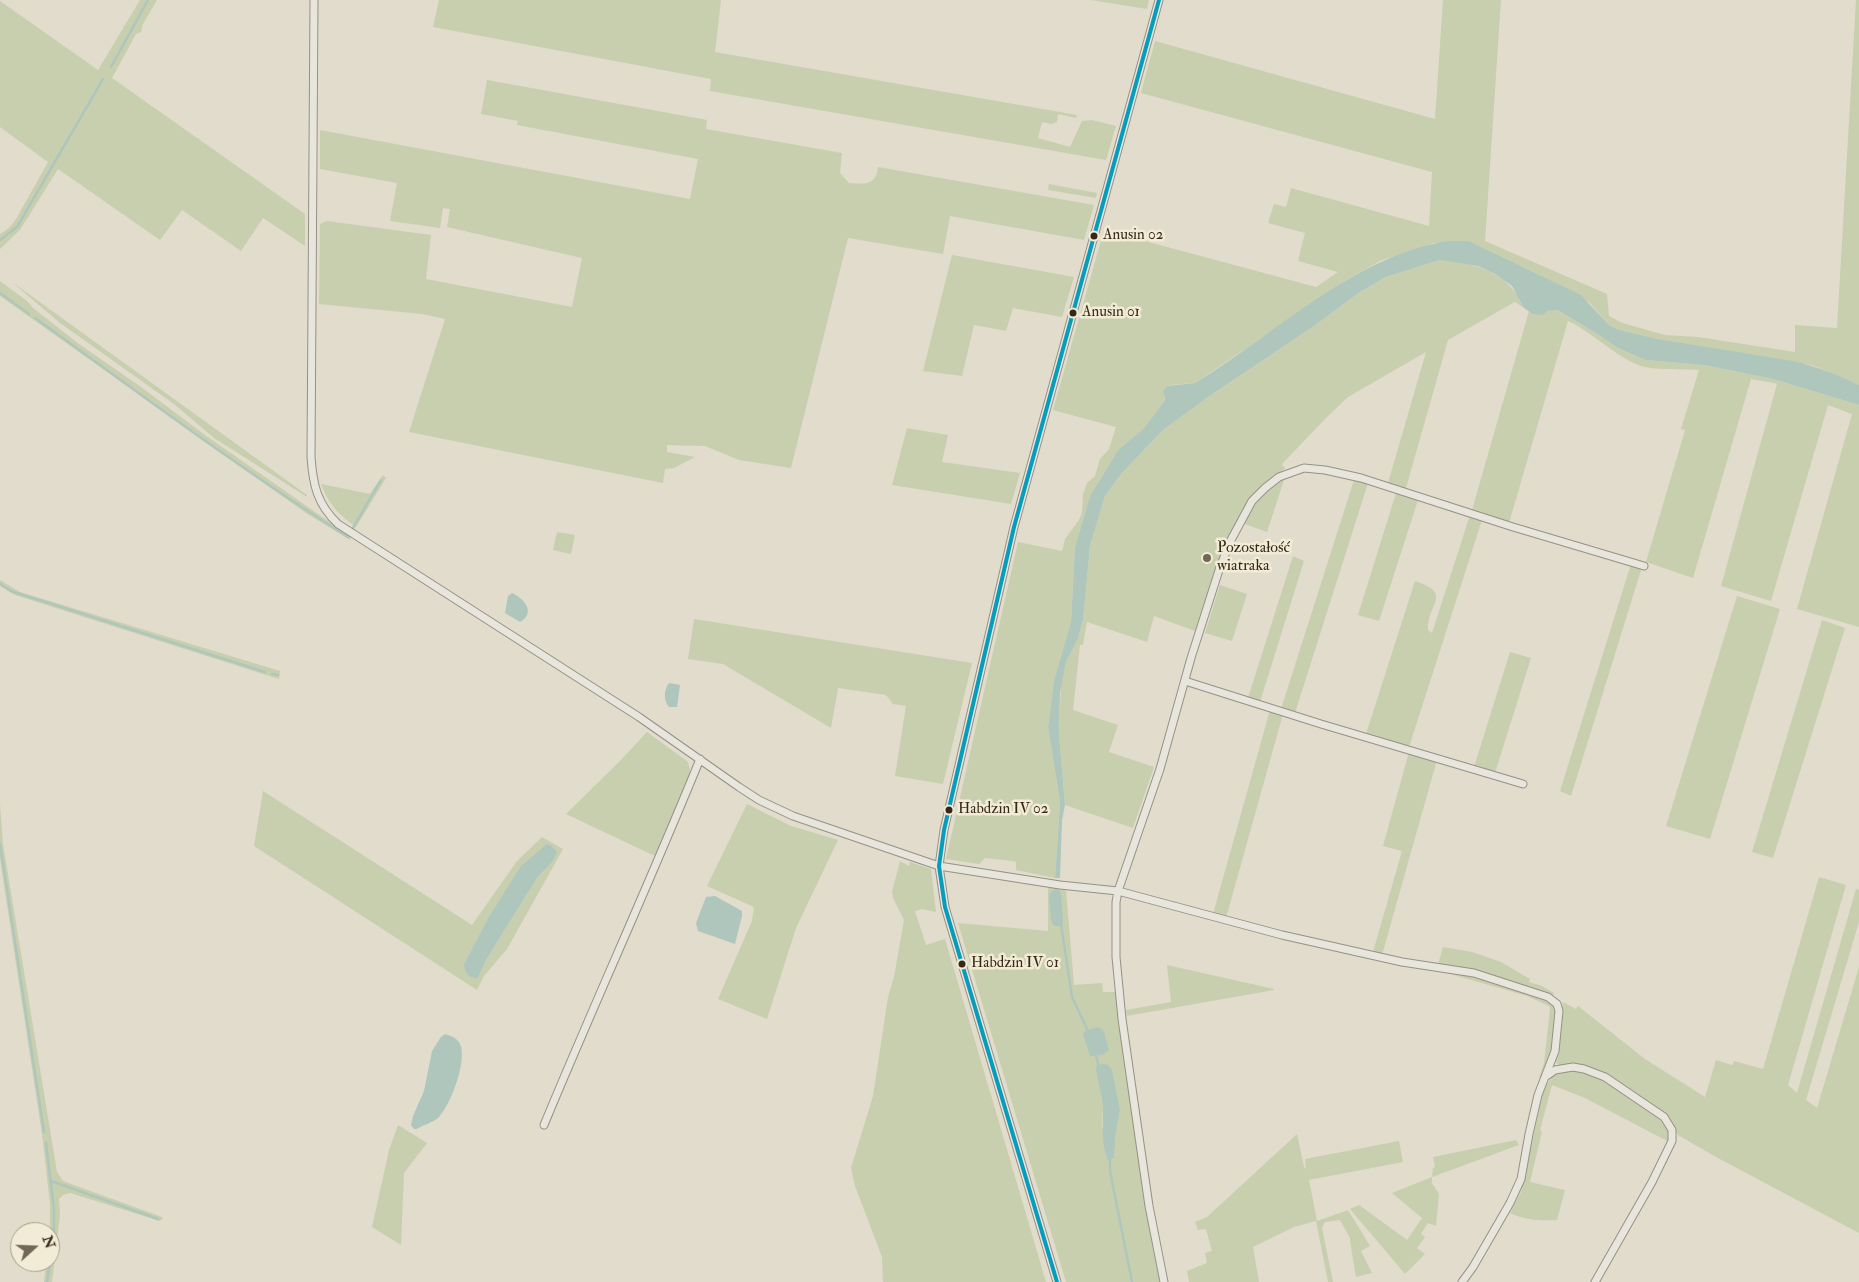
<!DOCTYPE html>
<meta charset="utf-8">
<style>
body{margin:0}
#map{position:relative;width:1859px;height:1282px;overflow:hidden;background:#e1dccb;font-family:"IM FELL Double Pica",serif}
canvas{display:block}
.north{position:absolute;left:10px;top:1222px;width:50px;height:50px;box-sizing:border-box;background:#f2ecd7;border:1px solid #a79d8a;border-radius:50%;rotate:70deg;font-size:14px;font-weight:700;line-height:20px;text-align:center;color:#372717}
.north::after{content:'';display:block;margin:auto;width:18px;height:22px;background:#726656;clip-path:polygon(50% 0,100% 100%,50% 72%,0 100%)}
</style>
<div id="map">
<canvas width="1859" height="1282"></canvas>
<div class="north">N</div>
</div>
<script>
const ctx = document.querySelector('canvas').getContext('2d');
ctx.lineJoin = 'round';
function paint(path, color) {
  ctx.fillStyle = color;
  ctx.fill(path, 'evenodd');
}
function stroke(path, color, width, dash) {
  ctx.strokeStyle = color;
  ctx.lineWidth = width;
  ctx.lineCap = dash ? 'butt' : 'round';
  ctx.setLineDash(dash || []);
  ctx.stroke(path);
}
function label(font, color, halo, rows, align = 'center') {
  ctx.font = font + ' "IM FELL Double Pica",serif';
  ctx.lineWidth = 5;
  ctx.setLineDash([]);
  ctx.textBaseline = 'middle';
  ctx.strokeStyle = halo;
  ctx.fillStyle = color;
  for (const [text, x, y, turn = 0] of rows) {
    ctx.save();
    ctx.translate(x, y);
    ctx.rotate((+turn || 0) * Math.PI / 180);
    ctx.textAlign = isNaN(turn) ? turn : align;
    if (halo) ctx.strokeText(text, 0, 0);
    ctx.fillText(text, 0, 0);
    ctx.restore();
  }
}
const green = new Path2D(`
 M140,0H157L143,24L141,32L136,34L112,78L305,214V246L263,218L241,251L182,210L160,240L58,169L20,230L0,249V234L9,228L16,219L48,162L0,127V1L98,70Z
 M439,0H721L715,52L1077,115L1076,118L1058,114L1057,122L1051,124L1042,122L1038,138L1070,147L1082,121L1092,120L1116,126L1106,160L710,91L711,79L433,27Z
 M1091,0H1149L1147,9Z
 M1443,0H1501L1485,241L1607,294L1609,316L1622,323L1665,335L1698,337L1795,352V325L1837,328L1856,0H1859V385L1812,365L1658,339L1618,330L1610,326L1589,302L1434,243L1380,261L1343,282L1195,383L1169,385L1163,403L1143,429L1118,450L1090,496L1075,547L1071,622L1054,680L1048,727L1060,802L1055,878L1016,870V862L1013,861L985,858L979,864L946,859L1018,542L1062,551L1065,539L1079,520L1082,512L1083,494L1087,483L1095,476L1100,459L1109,449L1116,427L1053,410L1104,230L1316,287L1338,272L1298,261L1305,233L1268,223L1274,204L1286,207L1291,188L1429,226L1432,172L1141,93L1155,41L1435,119Z
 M487,80L707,120L706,129L842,153L840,173L849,183C865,184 876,186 878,167L1094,205L1084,240L950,216L943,254L848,238L791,468L739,460L705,446L667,445V452L695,457L674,468L665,469L663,483L409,432L445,319L422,314L319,304L320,224L327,221L431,235L426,279L572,307L582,258L447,227L450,209L443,208L440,228L390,221L397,183L320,169V130L690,199L698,159L517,125L518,121L481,114Z
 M1049,184L1097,193L1096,198L1048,190Z
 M952,255L1074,277L1062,317L1013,308L1006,331L974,325L962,376L923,371Z
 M1440,260C1476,263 1509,272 1524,308L1515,302L1513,303L1448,340L1406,488L1388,483L1426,352L1348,397L1326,418L1282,464L1285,469L1267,482L1250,500L1217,568L1195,631L1154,616L1147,642L1087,622L1083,645H1080L1073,710L1118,725L1109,752L1154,767L1133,828L1065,805L1059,734L1061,685L1066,662L1078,639L1083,620L1090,546L1105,496L1121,474L1163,430L1208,397L1314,326L1360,292L1386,277Z
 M0,281L27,301L33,308L79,344L141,387L205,435L351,537L350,540L306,513L0,296Z
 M12,282L307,495V497L214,438L174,404L60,323Z
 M1556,310L1594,332L1618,348L1645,360L1704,365L1773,379L1859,405V627L1797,609L1852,414L1828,405L1771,601L1721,586L1777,384L1774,383L1751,379L1693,578L1646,562L1685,430L1681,429L1699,370C1685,369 1653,370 1641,366C1614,356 1594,333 1568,321L1509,523L1472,510L1529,311C1539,318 1546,310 1556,310Z
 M907,428L948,435L942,462L1020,473L1011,504L892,485Z
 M383,475L386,478L356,527C337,513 330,506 321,484L370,494Z
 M1285,477L1267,532L1242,523C1254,504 1267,490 1285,477Z
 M1354,480L1368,483L1295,713L1281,709Z
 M1396,493L1418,500L1379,621L1358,615Z
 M1470,515L1482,520L1409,747L1366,734L1415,581C1454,594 1427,604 1428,630L1432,633Z
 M557,532L575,535L571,554L553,550Z
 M1293,556L1304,561L1260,702L1248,698Z
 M1631,564L1642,567L1571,796L1560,791Z
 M0,580L20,592L280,671L279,679L15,595L0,586Z
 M1220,585L1247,594L1232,641L1205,633Z
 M1737,596L1780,609L1710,839L1666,826Z
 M694,619L972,663L943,784L895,776L906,706L893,704L886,695L838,688L831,728L723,664L688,659Z
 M1822,620L1845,628L1773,858L1752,852Z
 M1510,652L1531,658L1495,773L1474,767Z
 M1270,710L1283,714L1226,918L1213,914Z
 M647,732L688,762L690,771L688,780L657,857L566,814L619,762Z
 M1409,752L1437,760L1382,955L1373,952L1402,851L1383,846Z
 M263,791L472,925L517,861L542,837L563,849L507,949L484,976L477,990L254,846ZM549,844L555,849L553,861L537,878L486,960L478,978L464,964L488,918L504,893Z
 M0,804L3,844L57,1172L63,1181L162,1217L163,1218L160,1221L70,1193L63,1195L59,1199L60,1215L52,1282H44L46,1262H50V1204L42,1134L0,859Z
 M747,804L791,826L838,840L796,928L767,1019L718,999L752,921L754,907L707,886Z
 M900,861L909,866L910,862L931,869L936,912L922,909L915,911L926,945L945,939L1046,1282H883L882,1257L855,1186L851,1168L873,1096L888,997L894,977L904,920L893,898L892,892Z
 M1819,877L1846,885L1788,1085L1797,1093L1856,889L1859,890V922L1806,1100L1817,1108L1859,967V1233L1716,1157L1678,1135L1667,1117L1619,1082L1592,1068L1578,1064L1559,1065L1556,1062L1555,1057L1563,1002L1576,1009L1578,1006L1645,1059L1705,1097L1716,1060L1732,1065L1734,1061L1763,1069Z
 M1048,887L1066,890L1074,985L1102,983L1103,992H1116L1162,1282H1066L958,923L1048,931ZM1101,1093L1120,1110L1116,1132L1114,1158L1102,1126L1103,1108Z
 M1443,947L1472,952L1501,962L1530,979L1529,982L1542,986L1554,993L1553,997L1438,965Z
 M1167,965L1274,989V990L1127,1016L1126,1010L1171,1002Z
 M1440,971L1463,973L1551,1001L1557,1010L1553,1047L1547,1072L1539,1078L1544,1063L1550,1009L1549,1006L1527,996Z
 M1574,1070L1603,1077L1665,1120L1670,1128L1669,1142L1585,1098L1552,1085L1540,1130L1542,1132L1530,1182L1565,1190L1557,1220C1540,1221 1525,1220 1510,1213L1521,1192L1544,1088L1556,1072Z
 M398,1125L427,1143L404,1173L401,1245L372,1227L389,1150Z
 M1297,1134L1304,1167L1306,1169L1305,1159L1399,1141L1403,1162L1309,1180L1317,1221L1348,1210L1370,1246L1361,1251L1372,1273L1356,1277L1350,1241V1238L1340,1220L1325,1222L1322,1228L1333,1282H1328L1316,1221L1294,1227L1253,1247L1259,1282H1189L1187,1271L1207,1263L1205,1253L1212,1251L1206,1229L1198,1230L1195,1222L1207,1217Z
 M1516,1140L1519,1145L1432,1177V1183L1439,1194L1436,1226L1428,1223L1421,1234L1425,1237L1417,1248L1425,1254L1405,1274L1350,1209L1359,1205L1407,1240L1422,1218L1392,1193L1432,1177L1433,1168L1435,1167L1433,1157Z`);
const water = new Path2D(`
 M1449,241H1468L1581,295L1610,326L1619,330L1658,339L1793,361C1816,366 1838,375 1859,385V405L1773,379L1704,365L1645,360L1618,348L1594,332L1557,310L1548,311L1543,315L1533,314L1524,308L1512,286L1495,274L1478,266L1440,260L1386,277L1360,292L1314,326L1208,397L1163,430L1121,474L1105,496L1090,546L1083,620L1078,639L1066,662L1060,693L1059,734L1065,805L1062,820L1060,878H1055L1060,802L1048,727L1054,680L1071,622L1075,547L1090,496L1118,450L1143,429L1163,403L1165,399L1163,391L1167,386L1195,383C1274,335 1356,254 1449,241Z
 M512,593C525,599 536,613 520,622L505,613L508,596Z
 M669,683L680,685L677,707H669C663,700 664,690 669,683Z
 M547,844L551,845L557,852L553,861L537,878L486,960L478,978C468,978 465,973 464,964L488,918L521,866Z
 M1055,889L1059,890L1061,893L1063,923L1062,926H1054L1051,920L1049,897L1050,893Z
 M715,896L742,911V916L735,944L698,931L696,923L706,897Z
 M1097,1027L1100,1028L1104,1032L1109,1050L1102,1055L1090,1056L1083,1034L1085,1031Z
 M445,1034C451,1036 455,1037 459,1042C469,1057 451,1105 438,1118C432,1123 423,1125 417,1129H414L411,1125L413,1116L424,1091L432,1051L441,1037Z
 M1104,1064L1108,1065L1112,1070L1120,1110L1116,1132L1114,1158L1108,1160C1101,1143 1103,1127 1103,1109C1102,1095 1098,1082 1096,1069L1097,1065Z`);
const stream = new Path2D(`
 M111,67L148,0
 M0,240L17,227L103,79
 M0,293L29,314
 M35,318C138,392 240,469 348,537
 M353,528L381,480
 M0,584L11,591L265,672
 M272,674L278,675
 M0,844L44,1132
 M1061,924L1072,997L1088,1031
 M1096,1055L1099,1067
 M46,1143L54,1209V1229L50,1260
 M1110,1158V1171L1132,1282
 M51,1181L158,1219
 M47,1282L50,1262`);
const minor = new Path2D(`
 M314,0L311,457C313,485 317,504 338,524L639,717L739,787L759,800L793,816L939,866L1060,885L1118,891L1282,935L1402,962L1474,973L1548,997L1557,1004L1559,1011L1555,1051L1538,1095L1529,1134L1521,1179L1510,1203L1473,1267L1462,1282
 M1185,681L1321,724L1523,784
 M1548,1075L1555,1070L1573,1067L1584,1069L1605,1077L1664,1117L1672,1130V1141L1652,1182L1595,1282
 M544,1125C595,1002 650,882 700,759
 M1057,1282L945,907L939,866L944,830L1014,527L1159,0
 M1164,1282L1149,1206L1122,1019L1116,957V902L1118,891L1160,769L1191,658L1220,567L1231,540L1252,501L1265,488L1279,477L1304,468L1325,470L1361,478L1513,527L1644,566`);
const bus1 = new Path2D(`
 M1057,1282L945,907L939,866L944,830L1014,527L1159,0`);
const markers = [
 [1094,236,4.5,"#372717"],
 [1073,313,4.5,"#372717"],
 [1207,558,5,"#726656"],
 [949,810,4.5,"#372717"],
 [962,964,4.5,"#372717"]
];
const busNames = [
 ["Anusin 02",1103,236],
 ["Anusin 01",1082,313],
 ["Habdzin IV 02",958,810],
 ["Habdzin IV 01",971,964]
];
const poiNames = [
 ["Pozostałość",1217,549],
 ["wiatraka",1217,567]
];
paint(green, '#c8cfae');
paint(water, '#afc6bd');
stroke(stream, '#afc6bd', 2.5);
stroke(minor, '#969186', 9);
stroke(minor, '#e8e5dd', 7);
stroke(bus1, '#069cbc', 4);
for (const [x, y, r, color] of markers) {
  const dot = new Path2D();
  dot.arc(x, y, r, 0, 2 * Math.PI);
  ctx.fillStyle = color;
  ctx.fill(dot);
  stroke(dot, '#f2ecd7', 2);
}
label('15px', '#372717', '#f2ecd7', busNames, 'left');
label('16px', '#372717', '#f2ecd7', poiNames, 'left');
</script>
